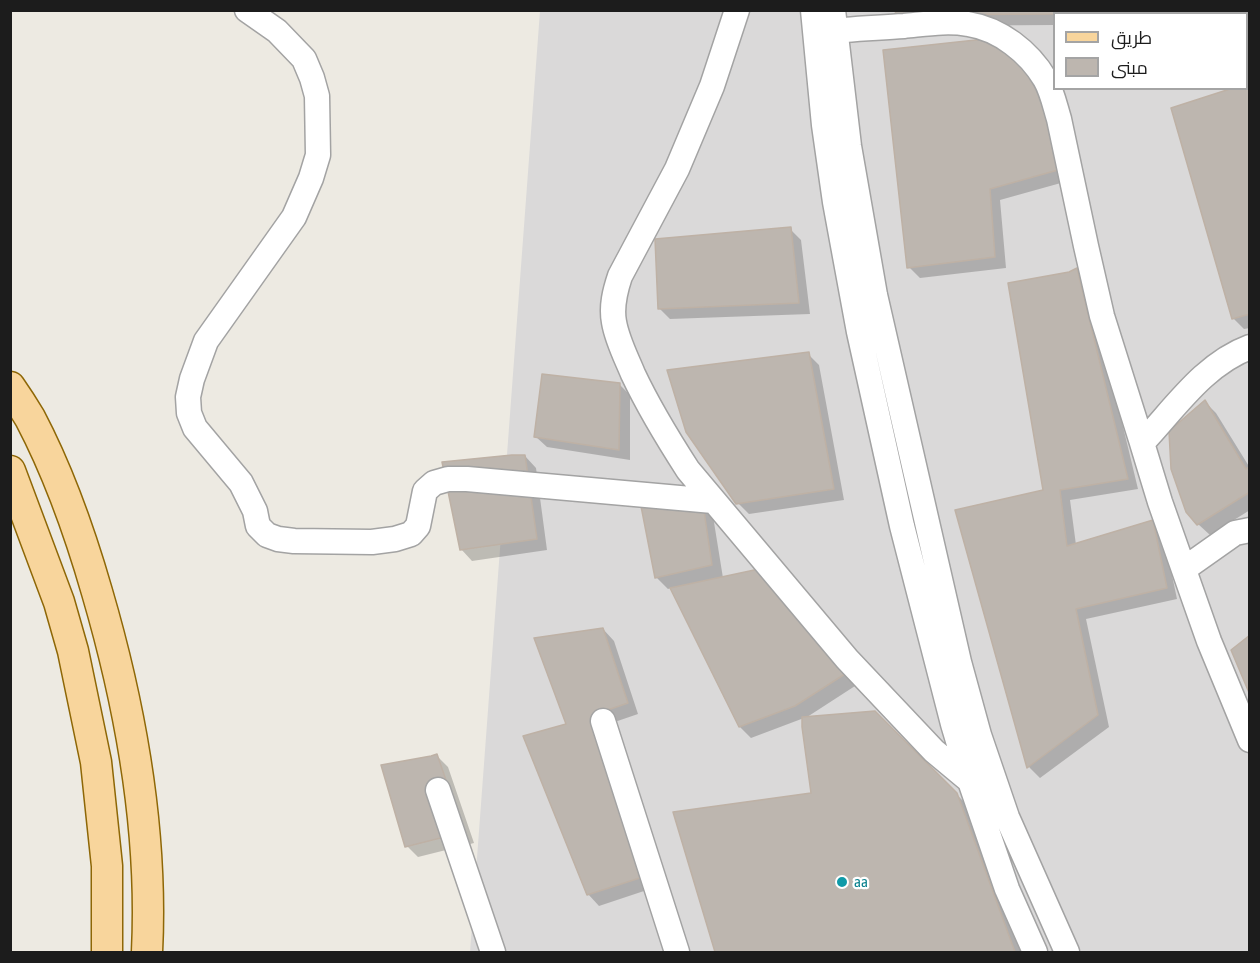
<!DOCTYPE html>
<meta charset="utf-8">
<style>
body{margin:0}
#map{position:relative;width:1260px;height:963px;overflow:hidden;background:#edeae2;font-family:"Asap Condensed",Cairo,sans-serif}
canvas{display:block}
.frame{position:absolute;inset:0;border:12px solid #1c1c1c;pointer-events:none}
.legend{position:absolute;left:1053px;top:12px;width:195px;height:78px;box-sizing:border-box;background:#fff;border:2px solid #a4a4a4;margin:0;padding:8px 10px;list-style:none;font-size:18px;color:#1c1c1c}
.legend li{display:flex;align-items:center;gap:12px;height:30px}
.legend b{width:30px;border:2px solid #a4a4a4}
</style>
<div id="map">
<canvas width="1260" height="963"></canvas>
<div class="frame"></div>
<ul class="legend">
<li><b style="height:8px;background:#f8d59c"></b>طريق</li>
<li><b style="height:16px;background:#bdb6af"></b>مبنى</li>
</ul>
</div>
<script>
const ctx = document.querySelector('canvas').getContext('2d');
ctx.lineJoin = 'round';
function paint(path, color) {
  ctx.fillStyle = color;
  ctx.fill(path, 'evenodd');
}
function stroke(path, color, width, dash) {
  ctx.strokeStyle = color;
  ctx.lineWidth = width;
  ctx.lineCap = dash ? 'butt' : 'round';
  ctx.setLineDash(dash || []);
  ctx.stroke(path);
}
function label(font, color, halo, rows, align = 'center') {
  ctx.font = font + ' "Asap Condensed",sans-serif';
  ctx.lineWidth = 4.5;
  ctx.setLineDash([]);
  ctx.textBaseline = 'middle';
  ctx.strokeStyle = halo;
  ctx.fillStyle = color;
  for (const [text, x, y, turn = 0] of rows) {
    ctx.save();
    ctx.translate(x, y);
    ctx.rotate((+turn || 0) * Math.PI / 180);
    ctx.textAlign = isNaN(turn) ? turn : align;
    if (halo) ctx.strokeText(text, 0, 0);
    ctx.fillText(text, 0, 0);
    ctx.restore();
  }
}
const residential = new Path2D(`
 M540,11H1249V952H470ZM1054,14H1246V88H1054Z`);
const shadow = new Path2D(`
 M897,10H1250L1246,14H1054V25L909,26Z
 M1042,84L1068,181L1000,200L1006,268L920,278L909,267Z
 M1250,85V328L1244,329L1233,318L1246,88Z
 M790,229L801,240L810,314L670,319L659,308Z
 M1077,270L1088,281L1138,489L1070,500L1076,545L1152,521L1163,532L1177,599L1086,619L1109,727L1040,778L1029,767L957,511L1045,491L1069,274Z
 M808,354L819,365L844,500L749,514L738,503Z
 M619,384L630,395V460L547,447L535,436Z
 M1205,402L1216,413L1250,468V510L1210,535L1198,524Z
 M525,456L536,468L547,550L472,561L461,549Z
 M702,505L713,516L723,578L770,582L855,686L804,719L875,712L968,806L1021,952H716L675,813L813,795L804,718L751,738L740,727L671,588L668,589L657,578L643,508Z
 M603,629L614,641L638,714L603,726L656,887L599,906L588,894L568,725Z
 M437,756L448,767L474,843L418,857L407,846Z`);
const building = new Path2D(`
 M895,10H1084L1054,14L896,15Z
 M1133,10H1250V51H1246V14H1134Z
 M985,39L1016,51L1046,99L1058,170L990,189L995,257L907,268L883,50Z
 M1250,83V314L1232,319L1171,108L1233,88H1246V84Z
 M791,227L799,303L658,309L655,239Z
 M1077,268L1128,479L1060,490L1067,546L1153,520L1167,588L1076,609L1098,715L1027,768L955,510L1043,490L1008,283L1069,272Z
 M809,352L834,489L736,504L686,432L667,370Z
 M542,374L620,383L619,450L534,437Z
 M1205,400L1246,469L1250,466V492L1197,525L1186,512L1171,469L1169,431Z
 M512,455H525L537,539L460,550L442,462Z
 M703,504L712,565L655,578L641,506Z
 M759,569L845,674L795,706L739,727L670,588Z
 M603,628L628,703L593,715L646,876L587,895L523,736L566,724L534,638Z
 M1250,635V695L1231,650Z
 M875,711L957,793L1015,952H715L673,812L811,793L802,727V717Z
 M437,754L464,832L405,847L381,765L431,756Z`);
const minor = new Path2D(`
 M247,10L277,31L304,59L312,78L317,96L318,155L311,178L294,217L206,341L192,379L188,397L189,413L195,428L241,483L255,511L258,526L267,535L278,539L294,541L372,542L395,539L411,534L418,526L425,491L434,483L448,479H467L713,501
 M737,10L712,86L677,169L620,276C615,291 611,306 614,322C617,340 626,357 633,374C649,408 668,439 688,470L847,659L934,751L970,781
 M813,10L824,125L835,202L859,332L902,526L953,724L970,781L1007,889L1035,952
 M833,10L849,146L875,295L959,662L979,735L1007,817L1067,952
 M821,32C848,29 876,28 904,26C925,24 947,20 968,24C1000,29 1029,52 1045,79C1052,91 1055,106 1059,119L1086,246L1102,316L1142,443
 M1246,63L1250,62
 M1250,347C1204,364 1175,408 1142,443L1160,502L1209,641L1250,740
 M1184,569L1235,533L1250,530
 M603,721L677,952
 M438,790L493,952`);
const major = new Path2D(`
 M10,387C17,397 24,408 30,418C59,473 80,533 97,592C131,708 153,831 147,952
 M10,471L59,602L73,651L96,762L107,866V952`);
const markers = [
 [842,882,6,"#0f9aa8"]
];
const cultureNames = [
 ["aa",854,882]
];
paint(residential, '#dad9d9');
paint(shadow, '#0003');
paint(building, '#bdb6af');
stroke(building, '#beb1a5', 1.5);
stroke(minor, '#a3a3a3', 27);
stroke(major, '#8e6706', 33);
stroke(minor, '#fff', 24);
stroke(major, '#f8d59c', 30);
for (const [x, y, r, color] of markers) {
  const dot = new Path2D();
  dot.arc(x, y, r, 0, 2 * Math.PI);
  ctx.fillStyle = color;
  ctx.fill(dot);
  stroke(dot, '#fff', 2);
}
label('15px', '#0d838f', '#fff', cultureNames, 'left');
</script>
